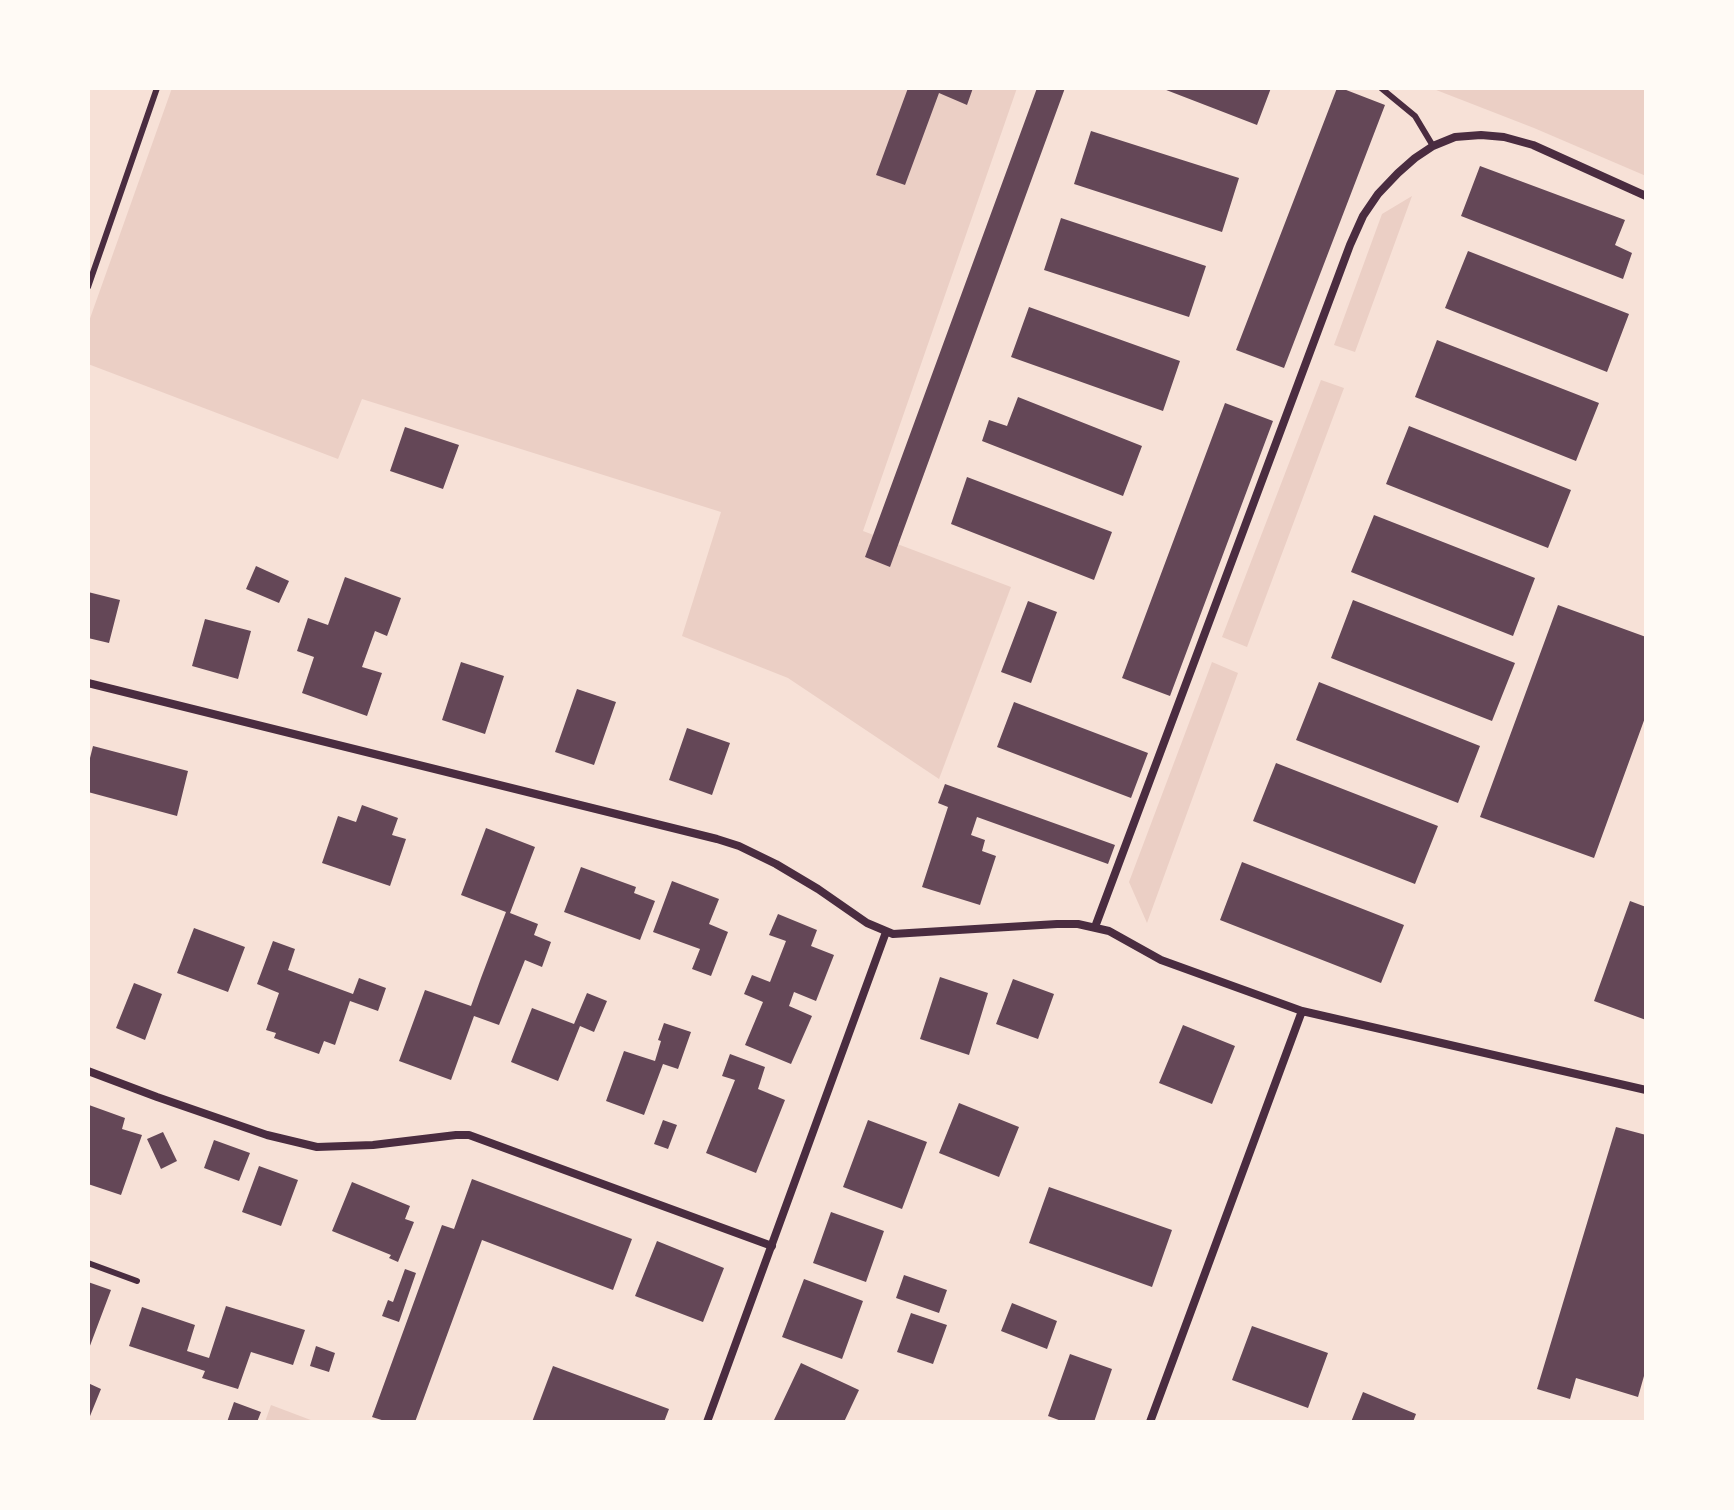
<!DOCTYPE html>
<style>
body{margin:0}
#map{position:relative;width:1734px;height:1510px;overflow:hidden;background:#f7e1d7;font-family:"Public Sans",sans-serif}
canvas{display:block}
.frame{position:absolute;inset:0;border:90px solid #fffaf5;pointer-events:none}
</style>
<div id="map">
<canvas width="1734" height="1510"></canvas>
<div class="frame"></div>
</div>
<script>
const ctx = document.querySelector('canvas').getContext('2d');
ctx.lineJoin = 'round';
function paint(path, color) {
  ctx.fillStyle = color;
  ctx.fill(path, 'evenodd');
}
function stroke(path, color, width, dash) {
  ctx.strokeStyle = color;
  ctx.lineWidth = width;
  ctx.lineCap = dash ? 'butt' : 'round';
  ctx.setLineDash(dash || []);
  ctx.stroke(path);
}
const green = new Path2D(`
 M172,88H1017L863,531L1011,587L939,779L788,678L682,636L721,512L362,399L338,459L88,364V324Z
 M1431,88H1646V176L1534,128Z
 M1412,196L1355,352L1334,345L1382,214Z
 M1321,380L1344,388L1247,647L1222,637Z
 M1212,662L1238,673L1147,923L1129,882Z
 M271,1405L316,1422H265Z`);
const building = new Path2D(`
 M908,88H973L967,105L939,93L905,185L876,175Z
 M1037,88H1065L890,567L865,557Z
 M1161,88H1271L1257,125Z
 M1337,88H1341L1385,105L1284,368L1236,350Z
 M1091,131L1239,178L1222,232L1074,184Z
 M1480,166L1625,220L1615,245L1632,253L1623,279L1461,216Z
 M1061,218L1206,266L1189,317L1044,270Z
 M1468,251L1629,314L1607,372L1445,308Z
 M1029,307L1180,361L1163,411L1011,357Z
 M1437,340L1599,403L1576,461L1415,397Z
 M1018,397L1142,446L1123,496L982,441L989,420L1007,426Z
 M1225,403L1273,421L1170,696L1122,678Z
 M1409,426L1571,490L1548,548L1386,484Z
 M405,427L459,445L443,489L390,471Z
 M967,477L1112,532L1094,580L951,524Z
 M1374,515L1535,578L1513,636L1351,572Z
 M256,566L289,581L279,603L246,589Z
 M345,577L401,598L387,636L375,631L362,667L382,673L367,716L302,693L314,657L297,651L308,618L328,625Z
 M88,592L120,600L109,643L88,638Z
 M1353,600L1515,663L1492,721L1331,658Z
 M1028,601L1057,612L1031,683L1001,672Z
 M1558,605L1646,637V715L1594,858L1480,817Z
 M205,619L251,631L238,679L192,666Z
 M461,662L504,676L485,734L442,720Z
 M1319,682L1480,746L1458,803L1296,740Z
 M577,689L616,702L594,765L555,752Z
 M1014,702L1148,753L1131,798L997,747Z
 M687,728L730,743L712,795L669,780Z
 M93,746L188,771L177,816L88,792V766Z
 M1276,763L1438,826L1415,884L1253,821Z
 M945,784L1115,845L1108,864L977,817L971,835L985,840L982,851L996,856L980,905L922,887L948,807L938,803Z
 M362,805L398,818L392,835L406,839L390,886L322,863L338,816L356,822Z
 M486,828L535,847L510,913L538,924L534,935L551,942L542,967L525,960L499,1025L474,1016L451,1080L399,1061L425,990L471,1006L481,978L506,912L461,895Z
 M1242,862L1404,925L1381,983L1220,920Z
 M581,867L636,887L634,893L655,901L640,940L564,912Z
 M672,881L719,899L709,924L728,932L711,976L692,969L700,949L653,932Z
 M1630,901L1646,907V1020L1594,1001Z
 M778,914L817,930L811,946L834,955L816,1001L794,992L789,1006L812,1016L791,1064L745,1045L763,1002L744,994L752,975L770,982L786,941L769,935Z
 M194,928L245,947L228,992L177,973Z
 M273,941L295,949L288,970L353,994L359,978L386,988L378,1011L350,1001L335,1045L324,1041L319,1054L274,1038L276,1033L266,1030L279,993L257,984Z
 M940,977L988,993L969,1055L920,1039Z
 M1013,979L1054,994L1038,1039L996,1024Z
 M134,983L162,994L145,1040L116,1028Z
 M587,993L607,1001L594,1032L580,1026L558,1081L511,1062L532,1008L574,1024Z
 M664,1023L691,1032L678,1069L663,1064L644,1115L606,1101L624,1051L655,1061L661,1041L658,1040Z
 M1183,1025L1235,1046L1212,1104L1159,1083Z
 M730,1054L765,1067L758,1089L785,1100L756,1173L706,1153L735,1080L722,1076Z
 M959,1103L1019,1127L999,1177L939,1153Z
 M89,1105L125,1118L122,1129L142,1135L121,1195L88,1184Z
 M663,1120L677,1125L668,1149L654,1144Z
 M868,1120L927,1142L902,1209L843,1187Z
 M1616,1127L1646,1135V1369L1638,1397L1576,1378L1570,1399L1537,1389Z
 M163,1132L177,1161L161,1169L147,1139Z
 M214,1140L250,1153L239,1181L204,1168Z
 M259,1166L298,1180L281,1226L242,1212Z
 M472,1179L632,1239L613,1290L482,1240L415,1422H388L372,1417L442,1225L454,1229Z
 M352,1182L410,1206L405,1219L414,1222L398,1262L389,1258L391,1255L332,1231Z
 M1049,1187L1172,1230L1152,1287L1029,1243Z
 M831,1212L884,1231L866,1282L813,1263Z
 M657,1241L724,1268L703,1322L635,1296Z
 M405,1269L416,1273L399,1322L382,1316L388,1300L393,1302Z
 M904,1275L947,1290L939,1313L896,1298Z
 M804,1279L863,1301L842,1359L782,1337Z
 M88,1282L111,1290L88,1351Z
 M1012,1303L1057,1321L1047,1349L1001,1331Z
 M226,1306L305,1330L293,1365L251,1352L238,1389L202,1378L205,1371L129,1346L142,1307L195,1325L187,1351L209,1358Z
 M911,1313L947,1325L933,1364L897,1352Z
 M1252,1326L1328,1353L1308,1408L1232,1380Z
 M316,1346L335,1353L329,1372L310,1366Z
 M1070,1354L1112,1369L1094,1422H1064L1048,1416Z
 M801,1363L859,1390L844,1422H779L774,1420Z
 M553,1366L669,1409L664,1422H532Z
 M88,1383L101,1389L88,1421Z
 M1363,1392L1416,1414L1413,1422H1351Z
 M234,1402L261,1412L257,1422H227Z`);
const service = new Path2D(`
 M1381,88L1415,116L1433,146
 M88,287L157,88
 M88,1263L137,1281`);
const minor = new Path2D(`
 M88,683L717,839L739,846L776,864L818,889L867,923L893,934L1057,924H1078L1109,931L1161,960L1302,1011L1646,1090
 M1095,927L1350,245L1363,216L1378,194L1398,173L1415,158L1433,146L1455,137L1481,135L1504,137L1533,145L1646,196
 M88,1071L157,1097L267,1135L317,1147L373,1145L456,1135H469L772,1246
 M707,1422L886,932
 M1150,1422L1302,1011`);
paint(green, '#ebcfc5');
paint(building, '#644757');
stroke(service, '#4a2c40', 6);
stroke(minor, '#4a2c40', 8);
</script>
